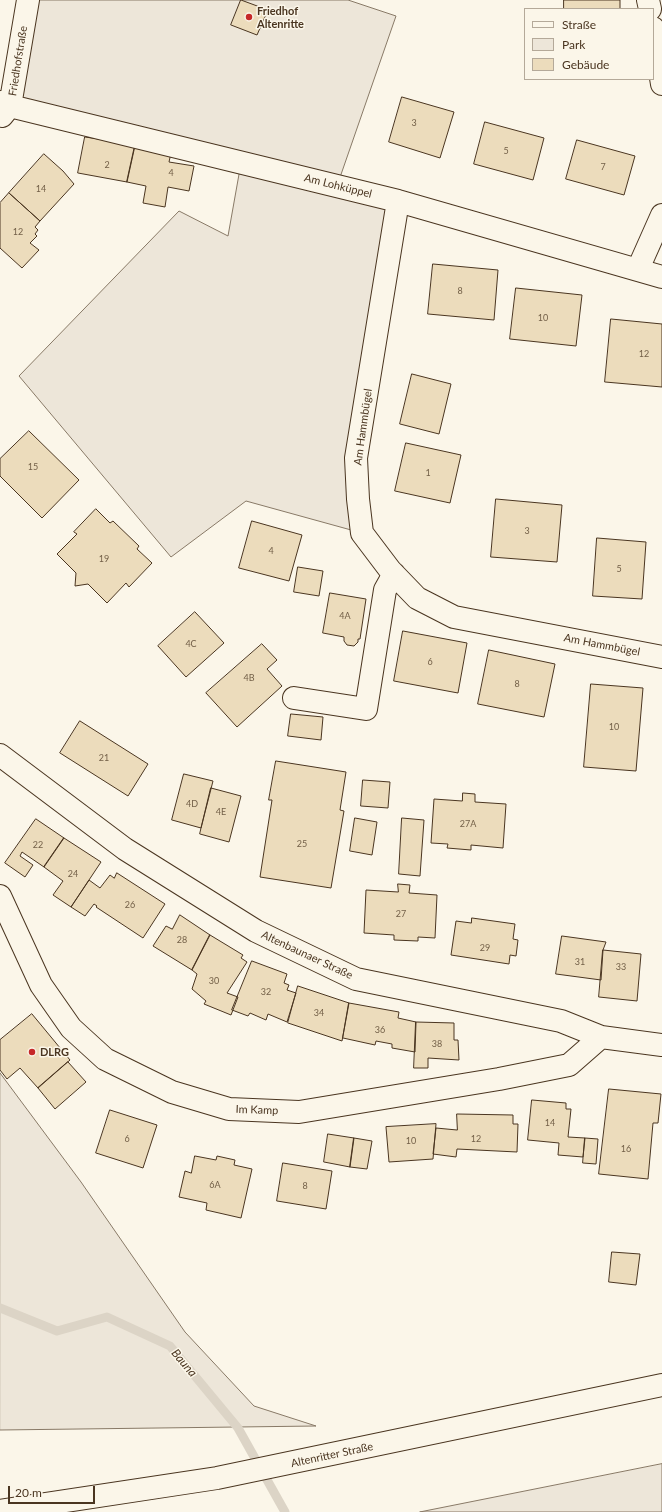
<!DOCTYPE html>
<meta charset="utf-8">
<style>
body{margin:0}
#map{position:relative;width:662px;height:1512px;overflow:hidden;background:#fbf6e9;font-family:Lato,sans-serif}
canvas{display:block}
.legend{position:absolute;left:524px;top:8px;width:130px;height:72px;box-sizing:border-box;background:#fbf6e9;border:1px solid #b4a999;margin:0;padding:5px 7px;list-style:none;font-size:12px;color:#4a3520}
.legend li{display:flex;align-items:center;gap:8px;height:20px}
.legend b{width:20px;border:1px solid #b4a999}
.scale{position:absolute;left:8px;top:1486px;width:87px;height:18px;box-sizing:border-box;border:2px solid #4a3520;border-top:0;padding-left:5px;font-size:12px;line-height:14px;white-space:nowrap;color:#4a3520;-webkit-text-stroke:3px #fbf6e9;paint-order:stroke}
</style>
<div id="map">
<canvas width="662" height="1512"></canvas>
<ul class="legend">
<li><b style="height:5px;background:#fbf6e9"></b>Straße</li>
<li><b style="height:11px;background:#ede6d9"></b>Park</li>
<li><b style="height:11px;background:#ecdcbc"></b>Gebäude</li>
</ul>
<div class="scale">20 m</div>
</div>
<script>
const ctx = document.querySelector('canvas').getContext('2d');
ctx.lineJoin = 'round';
function paint(path, color) {
  ctx.fillStyle = color;
  ctx.fill(path, 'evenodd');
}
function stroke(path, color, width, dash) {
  ctx.strokeStyle = color;
  ctx.lineWidth = width;
  ctx.lineCap = dash ? 'butt' : 'round';
  ctx.setLineDash(dash || []);
  ctx.stroke(path);
}
function label(font, color, halo, rows, align = 'center') {
  ctx.font = font + ' Lato,sans-serif';
  ctx.lineWidth = 3;
  ctx.setLineDash([]);
  ctx.textBaseline = 'middle';
  ctx.strokeStyle = halo;
  ctx.fillStyle = color;
  for (const [text, x, y, turn = 0] of rows) {
    ctx.save();
    ctx.translate(x, y);
    ctx.rotate((+turn || 0) * Math.PI / 180);
    ctx.textAlign = isNaN(turn) ? turn : align;
    if (halo) ctx.strokeText(text, 0, 0);
    ctx.fillText(text, 0, 0);
    ctx.restore();
  }
}
const green = new Path2D(`
 M28,0H348L396,16L337,186L398,201L356,458L362,533L246,501L171,557L19,376L179,211L228,236L241,163L10,106Z
 M0,1073L81,1182L185,1332L254,1406L316,1426L0,1430Z
 M662,1464V1512H420Z`);
const stream = new Path2D(`
 M0,1308L57,1331L107,1317L170,1346L238,1428L285,1512`);
const building = new Path2D(`
 M241,0L268,10L257,35L231,25Z
 M564,0H620V9H564Z
 M402,97L454,112L440,158L389,142Z
 M485,122L544,138L533,180L474,164Z
 M85,137L112,141H136L127,182L78,173Z
 M577,140L635,156L624,195L566,179Z
 M136,141L171,153L169,162L194,166L189,191L168,187L165,207L143,203L146,186L127,182Z
 M44,154L63,171L74,184L40,221L9,193Z
 M9,193L40,221L35,227L38,230L35,234L37,236L30,243L39,250L22,268L0,248V203Z
 M433,264L498,270L494,320L428,314Z
 M516,288L582,295L576,346L510,339Z
 M611,319L662,324V387L605,382Z
 M412,374L451,384L439,434L400,424Z
 M29,431L79,480L42,518L0,476V459Z
 M406,443L461,455L450,503L395,491Z
 M496,499L562,505L557,562L491,557Z
 M96,509L110,523L113,521L139,546L137,549L152,563L129,587L126,583L107,603L88,584L75,586L76,573L57,554L77,534L74,532Z
 M252,521L302,535L289,581L239,568Z
 M597,538L646,542L642,599L593,596Z
 M298,567L323,571L319,596L294,592Z
 M330,593L366,599L360,639H358V642L354,646L347,645L344,641V637L323,633Z
 M195,612L224,643L186,677L158,646Z
 M403,631L467,643L458,693L394,681Z
 M262,644L277,660L267,669L282,686L237,727L206,693Z
 M489,650L555,664L544,717L478,704Z
 M591,684L643,688L636,771L584,767Z
 M291,714L323,717L321,740L288,736Z
 M80,721L148,764L128,796L60,753Z
 M276,761L346,772L340,810L344,811L331,888L260,877L272,800H269Z
 M184,774L213,781L201,828L172,820Z
 M363,780L390,782L388,808L361,806Z
 M211,788L241,796L229,842L200,834Z
 M463,793L475,794V802L506,804L503,848L471,845V850L447,848L448,844L431,843L434,799L462,801Z
 M355,818L377,822L372,855L350,851Z
 M402,818L424,820L420,876L399,874Z
 M36,819L64,838L44,867L22,852L20,856L33,865L25,877L5,863Z
 M64,838L101,862L71,907L53,895L63,881L44,867Z
 M117,873L165,904L143,938L96,907L97,906L94,904L85,916L71,907L89,880L100,888L110,875L114,878Z
 M398,884L410,885L409,893L437,895L435,938L418,937V941L394,940V935L364,933L366,890L398,892Z
 M180,915L210,935L192,970L153,946L166,926L172,929Z
 M472,918L515,924L513,939L518,940L516,956L510,955L509,964L451,955L456,921L471,923Z
 M210,935L243,955L241,958L247,962L227,993L238,997L231,1015L204,1004L206,1001L192,989L197,974L192,970Z
 M562,936L606,942L603,950L601,980L556,974Z
 M603,950L641,954L637,1001L599,997Z
 M252,961L287,974L284,983L289,985L287,990L296,993L287,1022L268,1014L266,1020L250,1013L248,1016L232,1010Z
 M298,986L349,1003L342,1041L288,1023Z
 M349,1003L399,1012L398,1018L416,1022L415,1052L392,1048V1044L376,1041L375,1045L343,1038Z
 M32,1014L70,1060L38,1088L20,1068L7,1079L0,1070V1040Z
 M416,1022L454,1023V1040H458L459,1060L428,1058V1068H414Z
 M68,1062L86,1082L55,1109L38,1088Z
 M609,1089L661,1094L658,1123H653L648,1179L599,1174Z
 M532,1100L566,1103V1109H571L568,1137L585,1138L583,1157L558,1155L559,1143L528,1140Z
 M110,1110L157,1125L143,1168L96,1153Z
 M457,1114L513,1115V1124H518L517,1152L457,1149L456,1157L433,1154L436,1128L457,1130Z
 M436,1124L433,1159L389,1162L386,1127Z
 M328,1134L354,1138L350,1167L324,1162Z
 M354,1138L372,1141L367,1169L350,1167Z
 M585,1138L598,1139L596,1164L583,1163Z
 M195,1156L216,1160L217,1156L235,1160L234,1165L252,1169L241,1218L206,1210L207,1203L179,1197L185,1171L191,1173Z
 M283,1163L332,1171L326,1209L277,1201Z
 M612,1252L640,1254L636,1285L609,1282Z`);
const minor = new Path2D(`
 M648,0L650,9
 M653,28L662,84
 M0,102L10,106L398,201L662,277
 M2,116L10,106L28,0
 M398,201L356,458L358,499L362,533L390,570L417,598L454,617L662,657
 M638,269L662,215
 M294,698L366,709L385,590L394,574
 M0,755L125,849L256,931L356,979L561,1021L601,1037L662,1045
 M0,896L41,985L71,1028L105,1059L172,1092L229,1109L299,1112L499,1079L569,1065L601,1037`);
const major = new Path2D(`
 M0,1511L217,1478L662,1385`);
const markers = [
 [249,17,4,"#c62828"],
 [32,1052,4,"#c62828"]
];
const numberNames = [
 ["3",414,123],
 ["5",506,151],
 ["2",107,165],
 ["7",603,167],
 ["4",171,173],
 ["14",41,189],
 ["12",18,232],
 ["8",460,291],
 ["10",543,318],
 ["12",644,354],
 ["15",33,467],
 ["1",428,473],
 ["3",527,531],
 ["4",271,551],
 ["19",104,559],
 ["5",619,569],
 ["4A",345,616],
 ["4C",191,644],
 ["6",430,662],
 ["4B",249,678],
 ["8",517,684],
 ["10",614,727],
 ["21",104,758],
 ["4D",192,804],
 ["4E",221,812],
 ["27A",468,824],
 ["25",302,844],
 ["22",38,845],
 ["24",73,874],
 ["26",130,905],
 ["27",401,914],
 ["28",182,940],
 ["29",485,948],
 ["31",580,962],
 ["33",621,967],
 ["30",214,981],
 ["32",266,992],
 ["34",319,1013],
 ["36",380,1030],
 ["38",437,1044],
 ["14",550,1123],
 ["6",127,1139],
 ["12",476,1139],
 ["10",411,1141],
 ["16",626,1149],
 ["6A",215,1185],
 ["8",305,1186]
];
const poiNames = [
 ["Friedhof",257,11],
 ["Altenritte",257,24],
 ["DLRG",40,1052]
];
const streetNames = [
 ["Friedhofstraße",18,61,-81],
 ["Am Lohküppel",338,186,14],
 ["Am Hammbügel",363,427,-82],
 ["Am Hammbügel",602,645,11],
 ["Altenbaunaer Straße",307,955,25],
 ["Im Kamp",257,1110,2],
 ["Altenritter Straße",332,1455,-12]
];
const waterNames = [
 ["Bauna",184,1363,50]
];
paint(green, '#ede6d9');
stroke(green, '#887966', 1);
stroke(stream, '#dcd4c6', 9);
paint(building, '#ecdcbc');
stroke(building, '#4a3520', 1);
stroke(minor, '#4a3520', 24);
stroke(major, '#4a3520', 24);
stroke(minor, '#fbf6e9', 22);
stroke(major, '#fbf6e9', 22);
for (const [x, y, r, color] of markers) {
  const dot = new Path2D();
  dot.arc(x, y, r, 0, 2 * Math.PI);
  ctx.fillStyle = color;
  ctx.fill(dot);
  stroke(dot, '#fbf6e9', 1.5);
}
label('9px', '#725f47', null, numberNames);
label('bold 11px', '#4a3520', '#fbf6e9', poiNames, 'left');
label('11px', '#4a3520', '#fbf6e9', streetNames);
label('italic 12px', '#4a3520', '#fbf6e9', waterNames);
</script>
